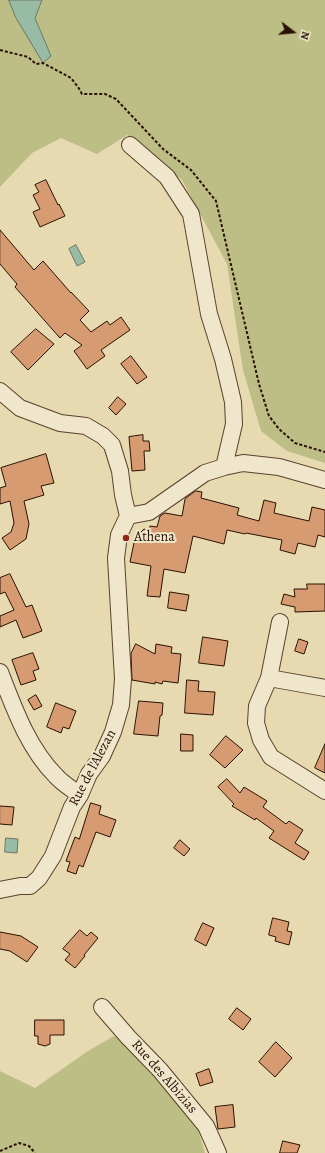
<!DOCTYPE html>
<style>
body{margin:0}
#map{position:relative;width:325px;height:1153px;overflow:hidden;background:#e7d9b0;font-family:Alegreya,serif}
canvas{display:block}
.north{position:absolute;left:273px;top:12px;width:40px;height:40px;-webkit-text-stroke:3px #efe6cc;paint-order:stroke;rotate:106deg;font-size:11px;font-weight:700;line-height:16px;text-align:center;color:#2a1000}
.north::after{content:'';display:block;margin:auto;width:14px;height:18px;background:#2a1000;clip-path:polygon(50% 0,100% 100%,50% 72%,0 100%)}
</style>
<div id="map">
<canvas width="325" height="1153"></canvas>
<div class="north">N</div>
</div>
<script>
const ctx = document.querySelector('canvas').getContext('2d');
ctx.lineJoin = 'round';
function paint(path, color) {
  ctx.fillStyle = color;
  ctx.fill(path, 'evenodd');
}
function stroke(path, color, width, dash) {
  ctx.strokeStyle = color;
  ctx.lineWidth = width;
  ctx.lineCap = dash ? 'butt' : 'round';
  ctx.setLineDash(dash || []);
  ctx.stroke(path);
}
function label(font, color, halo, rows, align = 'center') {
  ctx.font = font + ' Alegreya,serif';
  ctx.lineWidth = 4;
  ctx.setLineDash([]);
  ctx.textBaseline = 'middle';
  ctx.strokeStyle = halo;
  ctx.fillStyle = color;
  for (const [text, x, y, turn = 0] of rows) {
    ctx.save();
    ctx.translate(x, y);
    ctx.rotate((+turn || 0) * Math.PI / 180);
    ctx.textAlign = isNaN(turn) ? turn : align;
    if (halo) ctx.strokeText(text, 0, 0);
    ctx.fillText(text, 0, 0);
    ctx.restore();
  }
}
const green = new Path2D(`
 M0,0H9L16,18L51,56L35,17L42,0H325V463L287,451L261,431L243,370L227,264L182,180L127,135L97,154L61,138L32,153L0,187Z
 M114,1036L132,1048L194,1116L205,1153H0V1071L35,1088L88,1051Z`);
const water = new Path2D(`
 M9,0H42L35,18L51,56L43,63L16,18Z
 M76,245L85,262L77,266L69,249Z
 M6,838L18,839L17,853L5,852Z`);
const building = new Path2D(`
 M46,180L58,205L59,204L65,216L40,227L33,212L40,209L33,195L39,192L35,185Z
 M0,230L34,270L43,261L71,293V292L89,311L80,320L91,332L107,321L110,325L121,317L130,330L101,350L105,356L87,369L74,351L82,345L65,333L60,338L15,287L17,284L0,264Z
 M36,329L54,344L28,370L11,352Z
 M131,356L147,377L137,384L121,364Z
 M118,397L126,404L116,415L109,408Z
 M143,435V441H149L150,451H144L145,470L132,471L129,437Z
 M46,454L54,483L41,486L44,495L24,501L29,524L26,539L10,550L2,538L11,532L14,523L10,501L0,504V488L6,486L1,468Z
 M196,491L202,492L201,498L239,508L237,515L259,521L264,500L276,503L274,513L309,521L312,507L325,510V537L318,535L315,547L298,543L295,554L280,550L282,540L246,533L245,534L227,530L224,544L193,536L185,573L164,569L160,597L147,596L151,566L130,562L135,538L144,529L149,531L150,526L157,527L160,516L165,513L182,516L185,499Z
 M10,574L26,607L32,605L42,631L23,638L16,620L0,627V616L14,610L5,592L0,594V578Z
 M307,584H325V611L295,612V607L281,604L284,594L295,597L294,589H307Z
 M170,592L189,595L186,611L168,608Z
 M203,637L228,641L224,666L199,663Z
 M299,639L308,642L304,654L295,651Z
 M136,644L155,654L156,644L172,647L171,653L181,654L178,683L163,681L162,684L155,682V684L132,680L131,654Z
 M33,653L39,669L33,671L36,680L21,685L12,660Z
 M187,680L199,681L198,691L215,692L213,715L185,713Z
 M36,695L42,706L34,710L28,700Z
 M139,701L163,703L162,715L160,716L158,736L134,734Z
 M56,703L76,711L69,729L63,727L61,733L47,727Z
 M181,734L193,735V751H181Z
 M226,736L243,750L225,768L210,755Z
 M325,744V773L315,768Z
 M227,779L240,793L244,787L267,801L263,807L286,824L289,821L303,830L295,843L309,852L304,860L269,838L274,831L256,818L255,820L232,806L234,804L218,787Z
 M91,803L101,806L99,814L116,820L110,837L96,832L83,867L79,865L76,874L67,871L70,862L66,861L75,837L79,839Z
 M0,806L14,807L12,825L0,824Z
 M180,840L190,849L184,856L174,848Z
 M273,918L289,922L287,931L292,932L289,945L275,941L276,937L269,935Z
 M203,923L214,928L206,946L195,940Z
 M80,930L87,936L91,932L98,938L84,955L85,956L75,968L65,960L70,954L63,949Z
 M0,932L21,936L38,947L27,962L10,951L0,949Z
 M237,1008L251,1019L243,1030L229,1019Z
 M35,1020H64V1035H50V1044L45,1046L38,1044V1036H35Z
 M276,1042L292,1058L275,1077L259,1062Z
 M209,1069L213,1082L200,1086L196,1074Z
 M233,1105L235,1127L218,1129L215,1107Z
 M283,1141L300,1145L297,1153H280Z`);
const path = new Path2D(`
 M0,50L28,57L36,64L43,63L71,78L78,87L82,94H105L116,99L163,149L191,170L216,201L259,384L269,416L279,429L295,443L325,452
 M0,1151L19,1143L29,1146L35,1153`);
const minor = new Path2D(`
 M130,145L167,177L191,214L209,314L223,359L233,402L234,424L224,467
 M0,391L20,408L60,423L86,426L103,436L112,445L120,471L123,495L128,516L119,535L116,558L123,679L121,705L113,732L102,756L89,774L80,795L72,807L53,856L39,878L30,886H20L0,890
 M128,516L149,512L205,473L224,467L243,463L279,467L325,480
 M280,622L269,678L257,706L256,723L261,740L271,757L325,791
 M0,672C14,708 28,748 56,776C63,784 72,789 80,795
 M269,678L325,688
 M102,1007L128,1037L160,1070L206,1126L218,1153`);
const markers = [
 [126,538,4,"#8f2418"]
];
const poiNames = [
 ["Athena",134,538]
];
const streetNames = [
 ["Rue de l'Alezan",93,768,-62],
 ["Rue des Albizias",164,1077,49]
];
paint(green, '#bdbd86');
paint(water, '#98bba5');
stroke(water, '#6c7763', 1);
paint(building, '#d79b72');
stroke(building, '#2a1000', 1);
stroke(minor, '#59422c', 18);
stroke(path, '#2a1000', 2, [3, 2]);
stroke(minor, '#efe6cc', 16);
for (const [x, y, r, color] of markers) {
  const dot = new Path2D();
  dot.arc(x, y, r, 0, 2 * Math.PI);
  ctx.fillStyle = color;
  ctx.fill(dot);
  stroke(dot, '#efe6cc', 1.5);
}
label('14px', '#2a1000', '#efe6cc', poiNames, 'left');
label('14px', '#2a1000', '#efe6cc', streetNames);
</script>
